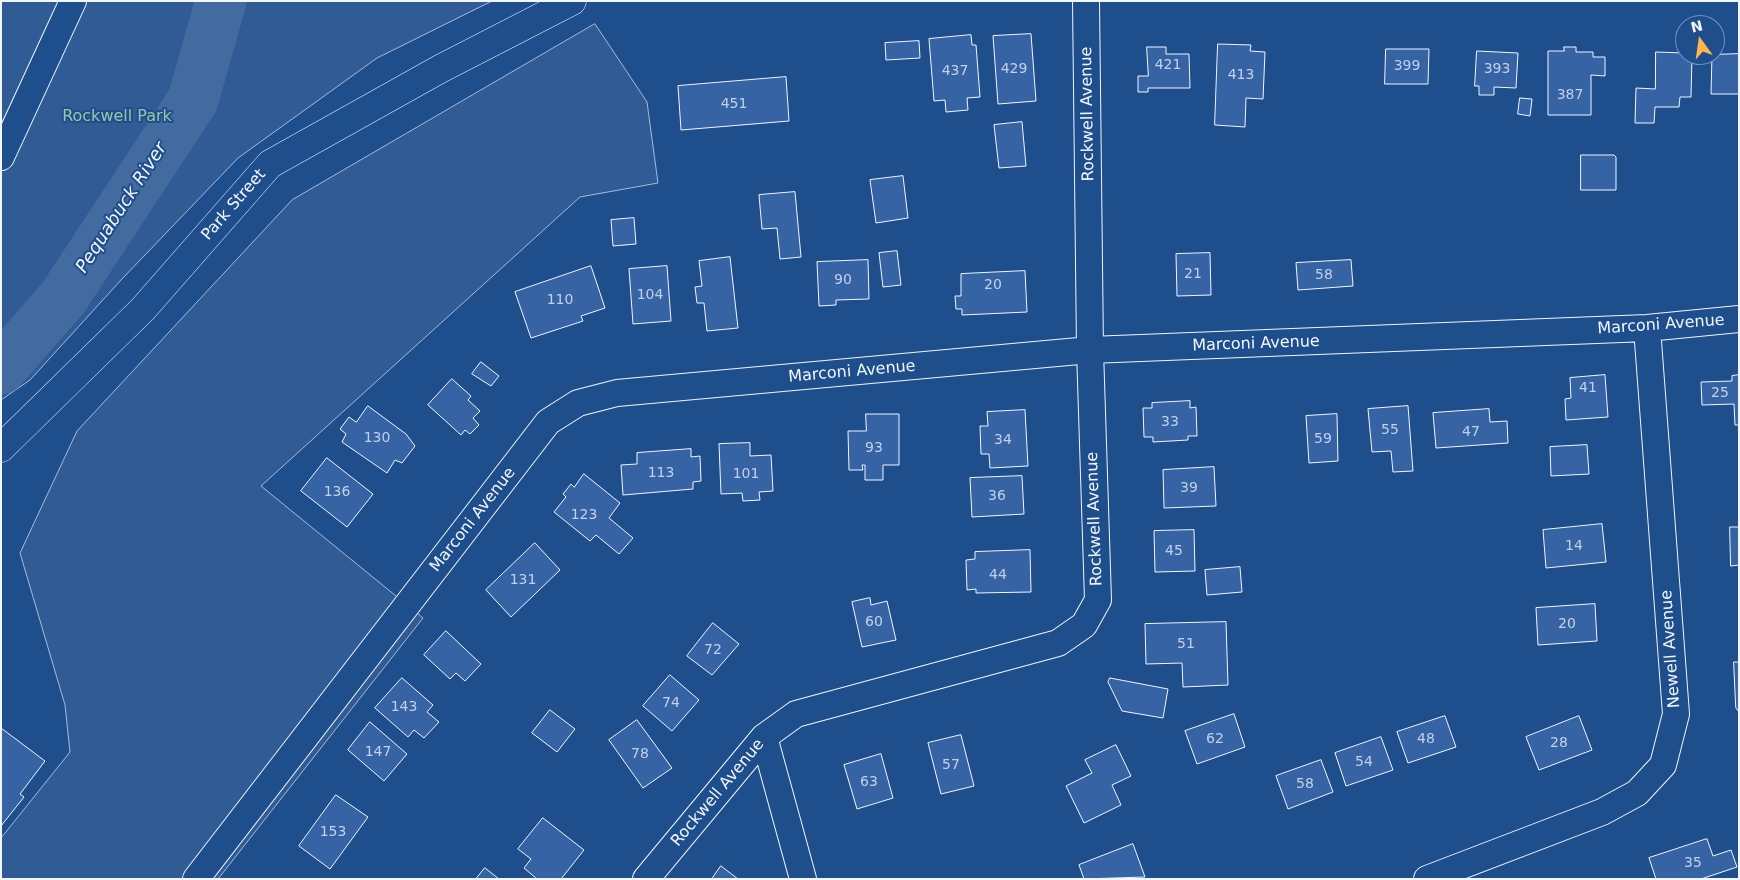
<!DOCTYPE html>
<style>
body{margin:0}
#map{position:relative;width:1740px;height:880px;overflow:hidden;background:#1f4e8c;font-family:"DejaVu Sans",sans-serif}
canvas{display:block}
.frame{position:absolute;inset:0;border:2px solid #f2f6ff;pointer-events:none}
.north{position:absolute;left:1675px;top:15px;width:50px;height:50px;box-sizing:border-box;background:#1f4e8c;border:1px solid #7391ba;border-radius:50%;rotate:346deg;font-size:14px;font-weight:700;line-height:20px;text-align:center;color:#f2f6ff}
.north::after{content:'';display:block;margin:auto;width:18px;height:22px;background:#ffb74d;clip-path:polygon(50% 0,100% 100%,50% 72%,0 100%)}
</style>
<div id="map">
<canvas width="1740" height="880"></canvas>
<div class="frame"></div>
<div class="north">N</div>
</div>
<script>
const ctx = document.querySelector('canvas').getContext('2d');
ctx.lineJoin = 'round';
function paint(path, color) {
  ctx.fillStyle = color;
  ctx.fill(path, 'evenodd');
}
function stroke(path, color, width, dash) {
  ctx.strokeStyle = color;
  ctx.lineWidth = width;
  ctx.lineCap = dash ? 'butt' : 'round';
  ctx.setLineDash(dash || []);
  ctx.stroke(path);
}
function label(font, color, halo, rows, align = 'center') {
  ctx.font = font + ' "DejaVu Sans",sans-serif';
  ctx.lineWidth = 4;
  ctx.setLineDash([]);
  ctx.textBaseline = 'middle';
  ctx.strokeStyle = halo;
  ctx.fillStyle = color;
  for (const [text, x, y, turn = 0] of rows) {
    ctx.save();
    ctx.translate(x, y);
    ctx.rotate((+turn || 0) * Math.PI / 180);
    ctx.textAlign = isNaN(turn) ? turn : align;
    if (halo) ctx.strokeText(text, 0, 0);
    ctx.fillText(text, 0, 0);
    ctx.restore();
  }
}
const green = new Path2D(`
 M1,1H492L377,58L238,158L121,280L30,380L1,400Z
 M595,24L647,102L658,183L580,197L261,486L423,618L218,879H1V838L70,752L65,705L20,553L77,431L292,200Z`);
const river = new Path2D(`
 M1,369L63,298L193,100L221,1`);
const building = new Path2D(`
 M1031,34L1036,101L998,104L993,36Z
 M971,35L972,45H976L980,97L967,98L968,110L946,112L945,100L934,101L929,39Z
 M919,41L920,58L886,60L885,43Z
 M1218,44L1251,45L1250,51L1265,52L1263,99L1246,98L1245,127L1215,125Z
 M1147,47H1166V54H1189L1190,88H1148V92H1138V76H1148Z
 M1564,47H1576V52H1593V57H1605V76L1591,75V115H1548V51H1564Z
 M1386,49H1429L1428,84H1385Z
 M1477,51L1518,53L1516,88L1494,87V95H1479V86H1475Z
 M1656,52L1685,53V55H1692L1691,97H1680L1679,107H1655L1654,123H1635L1636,88L1655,89Z
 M1739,54V94H1711L1712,55Z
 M786,77L789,121L681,130L678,86Z
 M1520,98L1532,99L1530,116L1518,114Z
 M1022,122L1026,166L999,168L994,125Z
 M1581,155H1614L1616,157V190H1581Z
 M903,176L908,218L876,223L870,180Z
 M795,192L801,257L780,259L777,228L762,229L759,195Z
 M634,218L636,244L613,246L611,220Z
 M897,251L901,285L883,287L879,253Z
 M1210,253L1211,295L1177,296L1176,254Z
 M730,257L738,328L707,331L704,303H697L695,287L702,286L699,261Z
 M868,260L869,299L836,300V305L819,306L817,262Z
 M1351,260L1353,286L1298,290L1296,263Z
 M591,266L605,308L581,316L583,321L531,338L515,292Z
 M667,266L671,321L633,324L629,269Z
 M1025,271L1027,312L962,315V309H956L955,296H961V274Z
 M481,362L499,376L491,386L472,374Z
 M1605,375L1608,417L1566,420L1565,399L1571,398L1570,378Z
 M1739,375V425H1735L1734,404L1702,405L1701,382L1732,381V376Z
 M452,379L471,396L468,400L480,411L473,418L479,425L470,434L465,430L461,435L428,405Z
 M1190,401V408L1196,407L1197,436H1188V440L1153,442V437H1144L1143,408H1152V403Z
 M368,406L406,434L415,446L402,463L395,460L387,473L342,442L346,434L340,429L349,417L356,422Z
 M1408,406L1413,471L1393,472L1391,451L1372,452L1368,409Z
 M1489,409L1490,422L1507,421L1508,443L1436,448L1433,413Z
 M1025,410L1028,466L990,468L989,454H981L980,426H988L987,412Z
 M866,414H899V465H883V480H865V465H862L863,470H849L848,431H866Z
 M1337,414L1338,461L1309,463L1306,416Z
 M750,443V456L771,455L773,491L759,492L760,500L743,501L742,493L721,494L719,444Z
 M1587,445L1589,474L1551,476L1550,447Z
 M691,449V457L700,456L701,481L693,482V489L623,495L621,465L637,464V453Z
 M327,458L373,494L347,527L301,491Z
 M1214,467L1216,506L1164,508L1163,470Z
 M584,474L620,503L609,518L633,538L619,554L596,535L590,541L554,512L566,497L563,494L571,484L574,487Z
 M1022,476L1024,514L972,517L970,478Z
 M1602,524L1606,562L1546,568L1543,530Z
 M1730,527H1739V565L1731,566Z
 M1194,530L1195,571L1155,572L1154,531Z
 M535,543L560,570L511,617L486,590Z
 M1030,550L1031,592L976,593V589L967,590L966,560L975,559V552Z
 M1240,567L1242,592L1207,595L1205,570Z
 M870,598L871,605L887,601L896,640L862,647L852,602Z
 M1595,604L1597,641L1538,645L1536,608Z
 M1226,622L1228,685L1183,687L1182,663L1146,664L1145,624Z
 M713,623L739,644L712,675L687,656Z
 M446,631L481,664L465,681L456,673L450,679L424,655Z
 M1734,662H1739V712L1736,708Z
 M670,675L699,700L672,731L643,706Z
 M402,678L433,705L427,712L439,722L424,738L414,730L408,737L375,708Z
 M1110,678L1168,689L1163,718L1122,711L1108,682Z
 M550,710L575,729L557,752L532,733Z
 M1234,714L1245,747L1197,764L1185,731Z
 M1445,716L1456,747L1408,763L1397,732Z
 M1579,716L1592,750L1539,770L1526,737Z
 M637,720L672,768L643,788L609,740Z
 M370,722L407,754L384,781L348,750Z
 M1,728L45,761L20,794L24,797L1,826Z
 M961,735L974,786L941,794L928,743Z
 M1381,737L1393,770L1346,786L1335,753Z
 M1116,745L1131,776L1112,785L1121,805L1084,823L1066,786L1092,773L1085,760Z
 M881,754L893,798L857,809L844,765Z
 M1321,760L1333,792L1288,809L1276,776Z
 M336,795L368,817L330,869L299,846Z
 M543,818L584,850L561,879H537L524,868L531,859L518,849Z
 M1707,839L1713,856L1731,850L1737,867L1701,879H1656L1649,858Z
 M1133,844L1145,877L1084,879L1079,865Z
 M721,866L738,879H712Z
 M485,868L499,879H476Z`);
const minor = new Path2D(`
 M1,157L73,1
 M764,737L803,879
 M196,879L548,422L578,403L617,393L1090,350L1647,328L1739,319
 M646,879L764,737L796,714L1058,643L1084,625L1098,600L1090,350L1086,1
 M1427,879L1602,812L1637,793L1663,765L1676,714L1647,328`);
const trunk = new Path2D(`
 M1,448L143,309L270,164L440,69L572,1`);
const numberNames = [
 ["421",1168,65],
 ["399",1407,66],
 ["429",1014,69],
 ["393",1497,69],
 ["437",955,71],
 ["413",1241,75],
 ["387",1570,95],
 ["451",734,104],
 ["21",1193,274],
 ["58",1324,275],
 ["90",843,280],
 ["20",993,285],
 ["104",650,295],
 ["110",560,300],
 ["41",1588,388],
 ["25",1720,393],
 ["33",1170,422],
 ["55",1390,430],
 ["47",1471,432],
 ["130",377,438],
 ["59",1323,439],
 ["34",1003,440],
 ["93",874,448],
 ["113",661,473],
 ["101",746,474],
 ["39",1189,488],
 ["136",337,492],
 ["36",997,496],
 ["123",584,515],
 ["14",1574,546],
 ["45",1174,551],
 ["44",998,575],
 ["131",523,580],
 ["60",874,622],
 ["20",1567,624],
 ["51",1186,644],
 ["72",713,650],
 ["74",671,703],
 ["143",404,707],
 ["62",1215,739],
 ["48",1426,739],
 ["28",1559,743],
 ["147",378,752],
 ["78",640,754],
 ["54",1364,762],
 ["57",951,765],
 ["63",869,782],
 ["58",1305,784],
 ["153",333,832],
 ["35",1693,863]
];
const streetNames = [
 ["Rockwell Avenue",1088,114,-91],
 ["Park Street",234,205,-49],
 ["Marconi Avenue",1661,325,-4],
 ["Marconi Avenue",1256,344,-2],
 ["Marconi Avenue",852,372,-5],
 ["Rockwell Avenue",1095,519,-92],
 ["Marconi Avenue",473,520,-52],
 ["Newell Avenue",1671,649,-94],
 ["Rockwell Avenue",718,793,-50]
];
const parkNames = [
 ["Rockwell Park",117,117]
];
const waterNames = [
 ["Pequabuck River",122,208,-57]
];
paint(green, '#305b95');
stroke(green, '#a8bbd7', 1);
stroke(river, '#446ba0', 51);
paint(building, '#3563a3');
stroke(building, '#f2f6ff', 1);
stroke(minor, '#f2f6ff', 28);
stroke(trunk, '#f2f6ff', 29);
stroke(minor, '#1f4e8c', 26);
stroke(trunk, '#1f4e8c', 28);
label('14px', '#c3d1e8', null, numberNames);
label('16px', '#f2f6ff', '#1f4e8c', streetNames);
label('16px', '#97c8a6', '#1f4e8c', parkNames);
label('italic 18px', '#f2f6ff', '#1f4e8c', waterNames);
</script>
